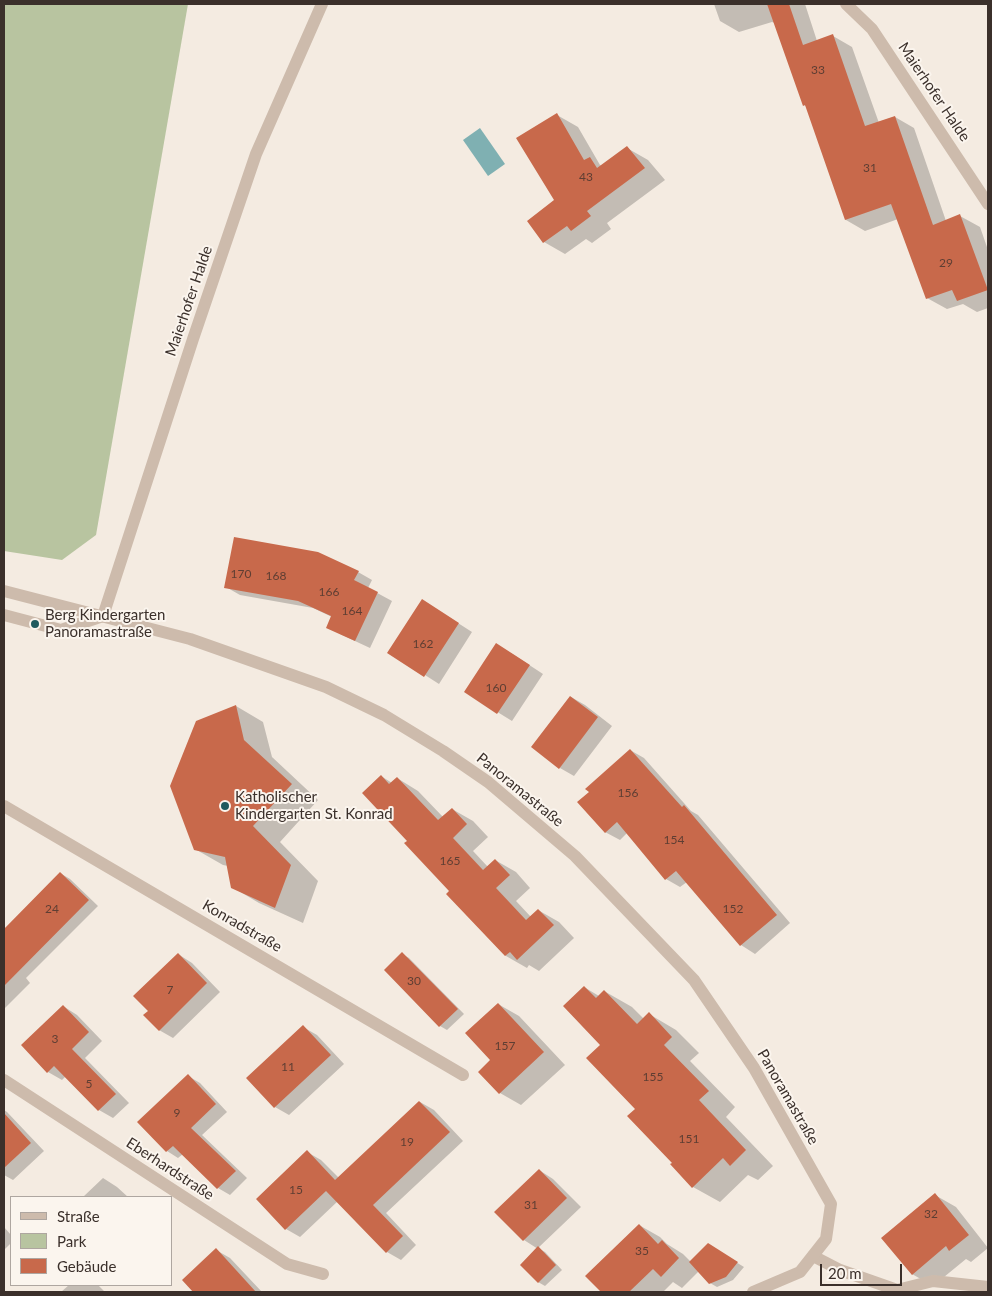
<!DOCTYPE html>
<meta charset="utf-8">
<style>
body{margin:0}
#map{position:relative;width:992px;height:1296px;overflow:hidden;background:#f4ebe1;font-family:Lato,sans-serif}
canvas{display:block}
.frame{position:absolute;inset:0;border:5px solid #3b302b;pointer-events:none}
.legend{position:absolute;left:10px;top:1196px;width:162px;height:90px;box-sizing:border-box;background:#fbf5ee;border:1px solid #aea6a0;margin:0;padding:6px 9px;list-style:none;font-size:15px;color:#3b302b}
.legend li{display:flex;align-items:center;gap:10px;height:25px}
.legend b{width:25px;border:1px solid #aea6a0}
.scale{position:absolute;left:820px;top:1264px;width:82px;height:22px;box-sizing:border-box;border:2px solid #3b302b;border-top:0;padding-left:6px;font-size:15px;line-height:18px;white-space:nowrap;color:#3b302b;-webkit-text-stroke:4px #fbf5ee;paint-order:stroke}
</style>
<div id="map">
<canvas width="992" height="1296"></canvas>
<div class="frame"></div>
<ul class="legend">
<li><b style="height:6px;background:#cdbbac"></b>Straße</li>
<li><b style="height:14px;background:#b8c4a0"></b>Park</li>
<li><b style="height:14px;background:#c8694b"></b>Gebäude</li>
</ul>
<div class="scale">20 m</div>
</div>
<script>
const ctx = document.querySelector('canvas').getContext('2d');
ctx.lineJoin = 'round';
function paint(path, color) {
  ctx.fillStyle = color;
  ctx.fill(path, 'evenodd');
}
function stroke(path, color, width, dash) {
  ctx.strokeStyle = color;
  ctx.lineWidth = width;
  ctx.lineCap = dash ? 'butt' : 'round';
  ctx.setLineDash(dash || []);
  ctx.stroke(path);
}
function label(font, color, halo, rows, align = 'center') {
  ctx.font = font + ' Lato,sans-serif';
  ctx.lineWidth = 4;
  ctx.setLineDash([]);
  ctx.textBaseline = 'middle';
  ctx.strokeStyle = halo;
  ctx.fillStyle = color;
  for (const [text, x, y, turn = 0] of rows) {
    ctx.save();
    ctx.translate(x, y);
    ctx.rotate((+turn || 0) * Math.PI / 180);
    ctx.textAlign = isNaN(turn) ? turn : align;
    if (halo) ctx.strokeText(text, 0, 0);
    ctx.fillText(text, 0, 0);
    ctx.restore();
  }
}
const green = new Path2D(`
 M4,4H188L96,535L62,560L4,551Z`);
const water = new Path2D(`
 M480,128L505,164L488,176L463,140Z`);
const shadow = new Path2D(`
 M714,4H805L817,41L833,36L852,47L879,123L895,117L914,128L946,221L960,216L980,227L988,250V308L977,312L963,304L947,309L927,298L898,219L865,231L846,220L807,107L804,105L775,23L772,22L739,32L720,21Z
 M557,115L578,127L600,165L602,166L627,148L648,160L665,180L607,223L611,229L592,243L586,239L565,254L544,242L529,221L555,201Z
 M358,572L372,580L368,588L392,601L370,648L342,635L328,627L332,617L313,608L240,595L226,587Z
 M436,609L472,632L439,684L389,652Z
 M511,653L543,674L512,721L465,692Z
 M571,697L585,705L612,726L574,776L560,768Z
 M236,706L263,722L272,757L318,800L280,842L318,881L303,923L259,903L232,887L228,866L223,865L195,849Z
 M630,750L644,758L691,811L698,815L790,923L755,954L741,945L687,882L680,887L666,879L627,833L620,840L605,832L591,791Z
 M381,776L392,783L397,778L418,791L443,817L452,809L473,821L488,837L473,851L488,867L495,860L516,872L530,888L516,901L531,917L538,910L559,922L574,938L539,971L529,965L527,968L506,956L448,894L451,891L408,841Z
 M60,873L70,879L98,906L26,978L30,983L4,1009V930Z
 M178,954L192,963L220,992L173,1038L159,1030L149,1011Z
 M402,954L409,958L464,1014L447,1030L440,1026L386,970Z
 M584,987L599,996L604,991L632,1007L644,1019L649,1014L676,1030L699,1053L690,1061L735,1107L726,1117L773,1166L758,1180L748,1175L720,1202L693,1187L674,1163L637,1109L602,1045Z
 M498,1004L519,1016L565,1065L521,1105L500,1093L480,1072L492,1060Z
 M63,1006L77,1015L102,1041L85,1058L129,1103L113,1118L99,1110L66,1076L62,1080L48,1072Z
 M303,1027L317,1035L344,1064L289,1115L275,1107Z
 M188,1076L200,1083L227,1112L202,1135L247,1178L230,1195L218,1188L183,1154L178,1158L167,1151Z
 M420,1102L434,1110L463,1141L386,1213L416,1245L401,1260L387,1252L338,1201L300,1237L286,1229L258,1199L307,1152L321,1160L339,1178Z
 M4,1110L7,1112L44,1151L13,1180L4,1175Z
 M539,1170L553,1179L581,1207L538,1248L545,1252L562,1270L545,1286L538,1282V1249L524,1240Z
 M103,1178L117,1187L128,1197H83Z
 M935,1195L956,1207L988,1248L971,1262L966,1259L933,1286L912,1274Z
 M639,1225L660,1237L667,1244L683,1254L691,1262L708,1245L744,1267L733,1280L717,1287L710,1283L699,1271L682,1288L673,1282L663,1292H602L587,1276Z
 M4,1227L11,1235V1243L4,1250Z
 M216,1250L230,1258L262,1292H195L184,1280Z
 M69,1285H98L105,1292H61Z`);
const building = new Path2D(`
 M767,4H789L803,45L833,34L865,126L895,116L933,225L960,214L988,290L957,301L952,290L926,299L891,204L845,220L805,105L803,106Z
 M557,113L584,160L590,157L597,168L627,146L645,168L587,211L591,216L571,231L567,226L543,243L527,221L554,200L516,138Z
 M234,537L318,552L359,571L354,580L378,592L355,641L326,628L331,616L298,601L224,588Z
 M422,599L459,623L424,677L387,653Z
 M496,643L530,665L497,714L464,692Z
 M570,696L598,717L559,769L531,747Z
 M236,705L244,740L292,784L253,826L291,865L275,908L231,888L225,857L194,850L170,786L196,721Z
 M630,749L682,807L684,805L777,915L740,946L676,871L665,880L617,822L605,833L577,802L589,792L585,789Z
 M381,775L389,784L397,777L438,820L452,808L467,824L453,838L483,870L495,859L510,875L496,888L526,920L538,909L554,925L517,960L510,952L505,956L446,894L449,891L404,843L407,841L362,793Z
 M60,872L89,900L4,986V929Z
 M402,952L458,1009L439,1027L384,970Z
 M178,953L207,983L159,1031L143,1015L148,1011L133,996Z
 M584,986L596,998L604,990L637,1024L649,1012L672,1037L664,1045L709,1091L699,1100L746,1150L730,1166L723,1158L692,1188L670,1164L672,1163L627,1116L635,1109L586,1058L600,1045L563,1006Z
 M498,1003L544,1052L499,1094L478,1072L490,1060L465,1033Z
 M63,1005L89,1032L72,1049L116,1094L98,1111L54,1066L47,1073L21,1045Z
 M303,1025L331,1055L274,1108L246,1078Z
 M188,1074L216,1104L191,1128L236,1171L217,1189L173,1146L166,1152L137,1122Z
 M419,1101L450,1132L373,1205L403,1236L386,1253L326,1191L285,1230L256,1199L307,1150L335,1180Z
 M4,1113L31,1143L4,1168Z
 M539,1169L567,1198L523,1241L494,1212Z
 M935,1193L969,1235L949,1251L946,1246L912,1275L881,1238Z
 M639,1224L658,1244L662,1240L679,1258L661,1277L653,1269L629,1292H601L585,1276Z
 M708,1243L738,1262L726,1277L709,1284L689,1262Z
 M538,1246L556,1265L538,1283L520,1265Z
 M216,1248L256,1292H193L182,1280Z`);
const lane = new Path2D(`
 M4,615L61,630L103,616
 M813,1256L840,1270L897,1290L933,1281L988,1287`);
const street = new Path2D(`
 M846,4L872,29L988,204
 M4,591L190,639L326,687L384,715L443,751L488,782L575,856L694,980L754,1068L831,1204L826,1239L800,1272L753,1292
 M103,616L193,339L256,154L322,4
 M4,806L463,1075
 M4,1080L287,1264L323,1274`);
const markers = [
 [35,624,5,"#1f5a5e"],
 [225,806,5,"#1f5a5e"]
];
const numberNames = [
 ["33",818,70],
 ["31",870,168],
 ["43",586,177],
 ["29",946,263],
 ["170",241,574],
 ["168",276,576],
 ["166",329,592],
 ["164",352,611],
 ["162",423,644],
 ["160",496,688],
 ["156",628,793],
 ["154",674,840],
 ["165",450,861],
 ["24",52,909],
 ["152",733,909],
 ["30",414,981],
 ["7",170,990],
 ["3",55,1039],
 ["157",505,1046],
 ["11",288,1067],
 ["155",653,1077],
 ["5",89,1084],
 ["9",177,1113],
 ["151",689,1139],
 ["19",407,1142],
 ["15",296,1190],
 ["31",531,1205],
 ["32",931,1214],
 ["35",642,1251]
];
const streetNames = [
 ["Maierhofer Halde",934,92,56],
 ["Maierhofer Halde",189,301,-71],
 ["Panoramastraße",520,790,39],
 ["Konradstraße",242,926,30],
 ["Panoramastraße",788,1097,60],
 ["Eberhardstraße",170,1169,33]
];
const poiNames = [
 ["Berg Kindergarten",45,615],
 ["Panoramastraße",45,632],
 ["Katholischer",235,797],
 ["Kindergarten St. Konrad",235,814]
];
paint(green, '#b8c4a0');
paint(water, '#7fb0b2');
paint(shadow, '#0003');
paint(building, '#c8694b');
stroke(lane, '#cdbbac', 12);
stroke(street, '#cdbbac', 12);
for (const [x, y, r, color] of markers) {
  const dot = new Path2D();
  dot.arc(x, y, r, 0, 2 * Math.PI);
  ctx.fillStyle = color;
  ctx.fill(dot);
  stroke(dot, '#fbf5ee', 2);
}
label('12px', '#5e3e33', null, numberNames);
label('15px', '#3b302b', '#fbf5ee', streetNames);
label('15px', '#3b302b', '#fbf5ee', poiNames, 'left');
</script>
